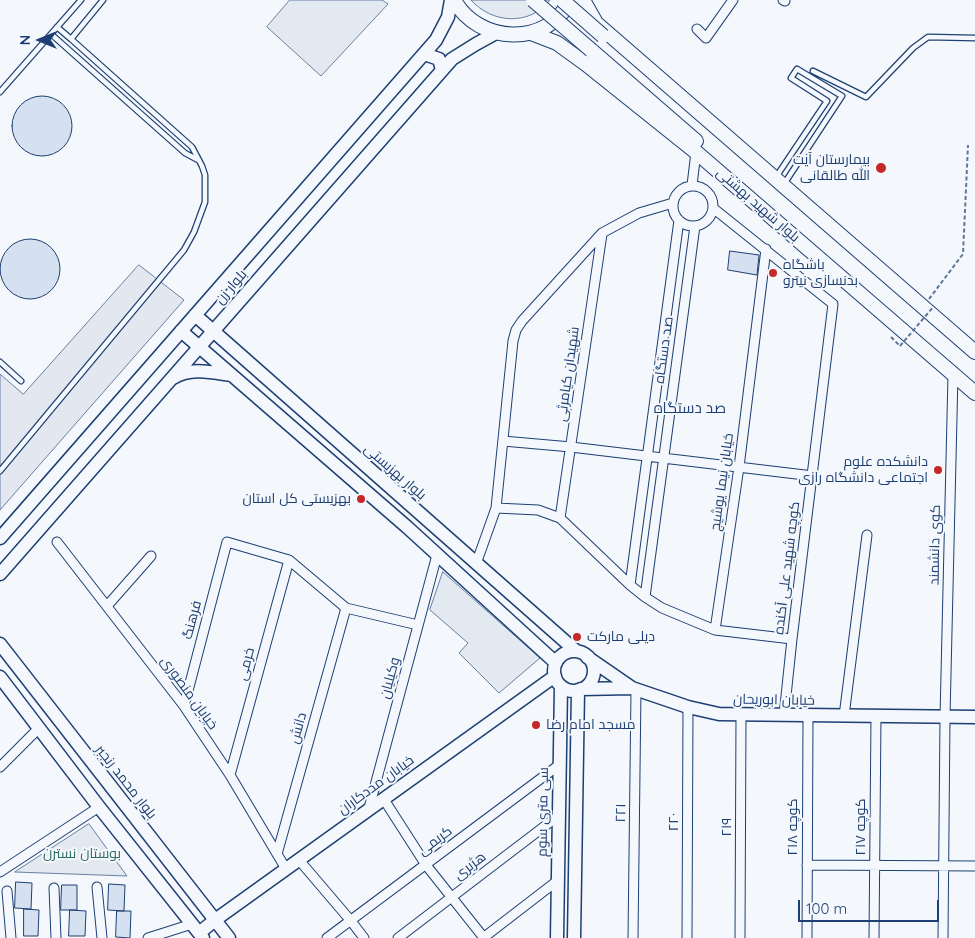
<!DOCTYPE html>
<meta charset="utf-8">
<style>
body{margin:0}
#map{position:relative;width:975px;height:938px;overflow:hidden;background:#f4f7fb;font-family:Quicksand,sans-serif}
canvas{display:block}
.north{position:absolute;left:15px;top:15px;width:50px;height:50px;-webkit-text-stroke:4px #f4f7fb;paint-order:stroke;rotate:270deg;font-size:14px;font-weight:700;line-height:20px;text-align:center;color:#1d3f73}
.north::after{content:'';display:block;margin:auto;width:18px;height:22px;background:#1d3f73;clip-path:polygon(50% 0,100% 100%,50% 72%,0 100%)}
.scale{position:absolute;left:798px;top:900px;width:141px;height:22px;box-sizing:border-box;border:2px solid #1d3f73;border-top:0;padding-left:6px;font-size:15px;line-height:18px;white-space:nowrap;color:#1d3f73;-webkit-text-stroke:4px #f4f7fb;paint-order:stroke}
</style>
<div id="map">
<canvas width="975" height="938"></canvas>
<div class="north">N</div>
<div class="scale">100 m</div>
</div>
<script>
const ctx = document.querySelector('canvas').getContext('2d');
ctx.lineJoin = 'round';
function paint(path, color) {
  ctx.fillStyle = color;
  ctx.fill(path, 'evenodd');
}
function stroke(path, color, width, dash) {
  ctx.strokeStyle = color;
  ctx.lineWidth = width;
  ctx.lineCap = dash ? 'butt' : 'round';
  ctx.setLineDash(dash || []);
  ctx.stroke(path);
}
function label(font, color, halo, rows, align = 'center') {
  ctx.font = font + ' Quicksand,Cairo,sans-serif';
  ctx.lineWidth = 4;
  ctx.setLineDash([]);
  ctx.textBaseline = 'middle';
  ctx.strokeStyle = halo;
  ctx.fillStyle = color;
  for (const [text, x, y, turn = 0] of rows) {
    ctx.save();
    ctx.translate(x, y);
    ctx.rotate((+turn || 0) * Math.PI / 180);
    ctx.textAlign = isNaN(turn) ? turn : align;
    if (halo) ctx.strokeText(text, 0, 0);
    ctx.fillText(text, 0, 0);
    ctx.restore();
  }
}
const green = new Path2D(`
 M290,0H382L388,4L321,76L267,27Z
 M471,0H550C530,26 492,24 471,0Z
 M443,572L540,658L499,693L459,653L468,643L430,610Z
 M89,824L127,876L15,872Z`);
const parking = new Path2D(`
 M139,265L184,300L0,510V374L23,394Z`);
const building = new Path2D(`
 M12 126a30 30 0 1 1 60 0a30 30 0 1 1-60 0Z
 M0 269a30 30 0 1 1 60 0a30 30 0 1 1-60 0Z
 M730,251L759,255L757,275L728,270Z
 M16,882L32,883L31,909L15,908Z
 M109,884L125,885L124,911L108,910Z
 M62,885H77V910H61Z
 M24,909L39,910L38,936H24Z
 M70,910L86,911L85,936H69Z
 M117,911H131L130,938L116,937Z`);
const path = new Path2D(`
 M929,299L963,254L968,145
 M891,337L900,346`);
const lane = new Path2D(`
 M81,0L51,34L185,153L198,160
 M57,27L71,39
 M813,71L866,97L913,48L928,37L975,38
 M0,92L51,34
 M776,177L827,101L791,78L797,69L842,96L784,184
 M0,362L21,381
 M0,471L184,250L194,232L205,202V175L202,166L192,147L71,39L103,0`);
const street = new Path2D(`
 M783,0L785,1
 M697,29L706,38L733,0
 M692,185L696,152
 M673 206a20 20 0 1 1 40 0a20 20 0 1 1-40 0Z
 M713,208L833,304L792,639L784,715
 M503,441L571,447L813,476
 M496,508L513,341L516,330L522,321L602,233L639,213L673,203
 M560,518L602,234
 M57,542L184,706L230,775L286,869
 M476,564L496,508L538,510L560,518L630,585L645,597L662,608L715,630L792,639
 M630,585L679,220
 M645,597L695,226
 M107,606L151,556
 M715,630L739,467L766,249
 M184,706L227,542L289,560L346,608L418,625
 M844,716L867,535
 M0,767L38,729
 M230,775L289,560
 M383,798L426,865L484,938
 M369,808L437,555
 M277,854L346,608
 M299,860L351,921L364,938
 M807,865L975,866
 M0,872L99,807
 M97,887L102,938
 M54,888L56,938
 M7,891L11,938
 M148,938L192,924
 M327,938L559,765
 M398,938L558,816
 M483,938L557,881
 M633,938L636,689
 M687,938L688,707
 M740,938L741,715
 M807,938L808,716
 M874,938L876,716
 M943,938L945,717L953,374`);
const secondary = new Path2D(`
 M424,54L439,59L442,70
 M195,315L576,651
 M181,331L407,527L556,663
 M173,378C190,367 211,372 231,375
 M0,538L436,40L448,17L451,0
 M0,574L452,59L476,44L496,33
 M0,644L229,938
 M554 671a20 20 0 1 1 40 0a20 20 0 1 1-40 0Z
 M587,657L632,688L688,707L719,714L975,717
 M0,677L99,807L203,938
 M581,689L632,688
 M199,933L215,920L555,676
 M557,938L561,686
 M574,938L578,690`);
const primary = new Path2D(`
 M454,0C478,44 548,48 570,0
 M583,0L596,23L975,352
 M531,33L557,43L586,64L696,152L975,393
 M591,50L696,141`);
const pathBridge = new Path2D(`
 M900,346L934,306`);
const primaryBridge = new Path2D(`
 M533,0L591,50
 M562,0L603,36`);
const markers = [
 [881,168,6,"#c62828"],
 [773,273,5,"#c62828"],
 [938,470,5,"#c62828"],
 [361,499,5,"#c62828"],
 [577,637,5,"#c62828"],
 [536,725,5,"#c62828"]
];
const poiNames = [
 ["بیمارستان آیت",870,160],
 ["الله طالقانی",870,176],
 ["باشگاه",783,265,"left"],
 ["بدنسازی نیترو",783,281,"left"],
 ["دانشکده علوم",928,462],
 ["اجتماعی دانشگاه رازی",928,478],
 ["بهزیستی کل استان",351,499],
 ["دیلی مارکت",587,637,"left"],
 ["مسجد امام رضا",546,725,"left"]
];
const streetNames = [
 ["بلوار شهید بهشتی",758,205,41],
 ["بلوار زن",231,287,-49],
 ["صد دستگاه",664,350,-82],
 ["شهیدان کیامرثی",568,374,-82],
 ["بلوار بهزیستی",395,472,41],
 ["خیابان نیما یوشیج",722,482,-82],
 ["کوی دانشمند",935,545,-89],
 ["کوچه شهید علی آکنده",787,568,-83],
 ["فرهنگ",192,620,-75],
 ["خرمی",246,664,-75],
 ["وکیلیان",390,678,-75],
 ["خیابان منصوری",189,693,54],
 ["خیابان ابوریحان",774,700,1],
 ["دانش",298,728,-74],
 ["بلوار محمد رنجبر",126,782,52],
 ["خیابان مددکاران",376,785,-36],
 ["سی متری سوم",543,812,-89],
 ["۲۲۱",621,813,-89],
 ["۲۲۰",674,822,-90],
 ["۲۱۹",727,827,-90],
 ["کوچه ۲۱۸",793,827,-90],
 ["کوچه ۲۱۷",861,827,-90],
 ["کریمی",435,841,-37],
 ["هژبری",470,866,-37]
];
const parkNames = [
 ["بوستان نسترن",82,854]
];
const neighbourhoodNames = [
 ["صد دستگاه",690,408]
];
paint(green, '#e3e9f0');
stroke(green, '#687fa3', 1);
paint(parking, '#e3e8f0');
stroke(parking, '#687fa3', 1);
paint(building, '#d5e0f0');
stroke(building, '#1d3f73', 1);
stroke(lane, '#1d3f73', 7);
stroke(street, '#1d3f73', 11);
stroke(secondary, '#1d3f73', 15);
stroke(primary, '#1d3f73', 16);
stroke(path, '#5e769c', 2, [4, 2.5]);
stroke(lane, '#f4f7fb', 4.5);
stroke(street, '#f4f7fb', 9);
stroke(secondary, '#f4f7fb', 12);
stroke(primary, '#f4f7fb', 14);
stroke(primaryBridge, '#1d3f73', 16, []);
stroke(pathBridge, '#5e769c', 2, [4, 2.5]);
stroke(primaryBridge, '#f4f7fb', 14);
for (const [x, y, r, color] of markers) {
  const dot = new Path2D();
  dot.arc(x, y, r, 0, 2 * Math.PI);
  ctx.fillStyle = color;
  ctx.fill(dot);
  stroke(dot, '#f4f7fb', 2);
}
label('14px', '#1d3f73', '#f4f7fb', poiNames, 'right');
label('14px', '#1d3f73', '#f4f7fb', streetNames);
label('14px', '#2c6c60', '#f4f7fb', parkNames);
label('15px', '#1d3f73', '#f4f7fb', neighbourhoodNames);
</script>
